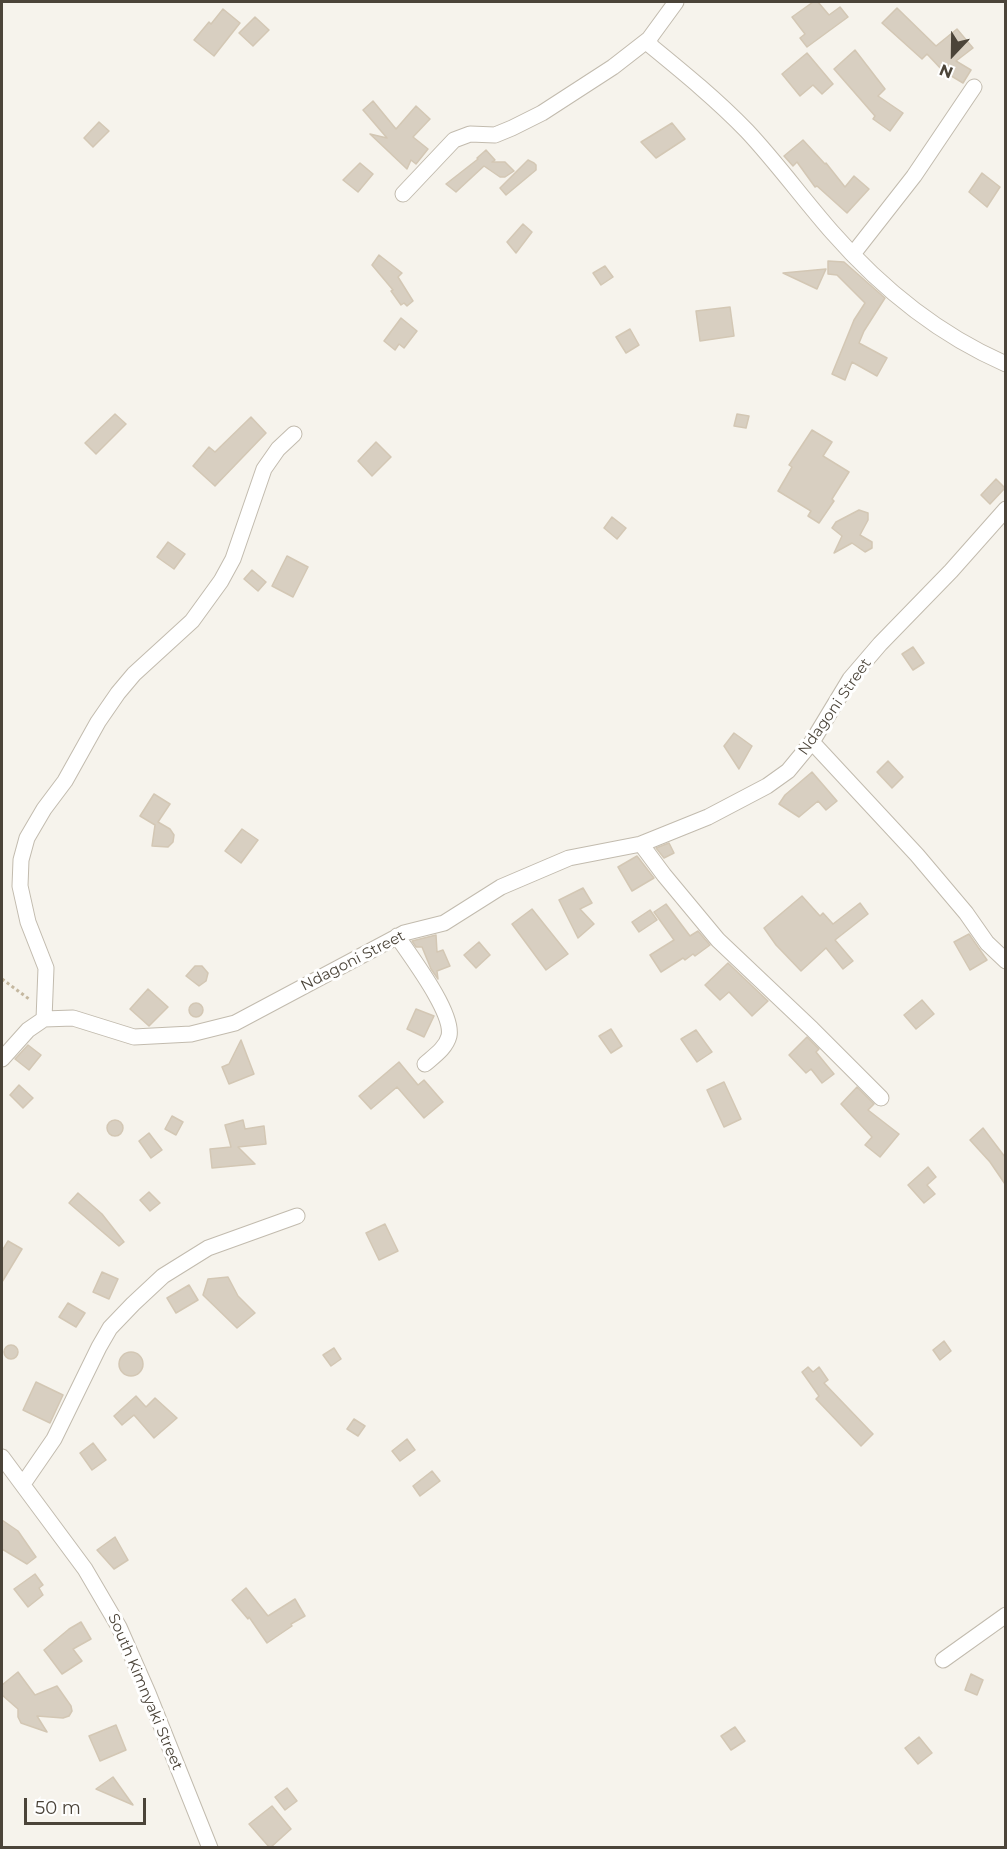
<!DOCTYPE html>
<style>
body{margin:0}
#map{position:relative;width:1007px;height:1849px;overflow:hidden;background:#f6f3ec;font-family:Montserrat,sans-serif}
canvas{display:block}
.frame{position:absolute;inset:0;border:3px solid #4b4439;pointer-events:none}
.north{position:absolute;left:923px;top:24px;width:60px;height:60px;-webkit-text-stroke:4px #fff;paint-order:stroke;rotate:202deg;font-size:16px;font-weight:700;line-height:24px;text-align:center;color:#4b4439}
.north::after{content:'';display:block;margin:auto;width:21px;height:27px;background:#4b4439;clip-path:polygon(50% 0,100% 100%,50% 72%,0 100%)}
.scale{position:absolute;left:24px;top:1798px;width:122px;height:27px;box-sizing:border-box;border:3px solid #4b4439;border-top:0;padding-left:8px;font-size:18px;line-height:21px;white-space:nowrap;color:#4b4439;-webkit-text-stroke:4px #fff;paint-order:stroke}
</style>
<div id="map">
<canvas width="1007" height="1849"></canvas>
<div class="frame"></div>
<div class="north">N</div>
<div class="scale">50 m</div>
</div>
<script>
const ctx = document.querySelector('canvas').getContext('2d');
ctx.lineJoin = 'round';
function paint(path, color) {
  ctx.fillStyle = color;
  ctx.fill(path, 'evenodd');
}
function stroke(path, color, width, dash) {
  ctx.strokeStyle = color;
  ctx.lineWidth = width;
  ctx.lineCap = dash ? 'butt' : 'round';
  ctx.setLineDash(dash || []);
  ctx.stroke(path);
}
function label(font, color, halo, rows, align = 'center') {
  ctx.font = font + ' Montserrat,sans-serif';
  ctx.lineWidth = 6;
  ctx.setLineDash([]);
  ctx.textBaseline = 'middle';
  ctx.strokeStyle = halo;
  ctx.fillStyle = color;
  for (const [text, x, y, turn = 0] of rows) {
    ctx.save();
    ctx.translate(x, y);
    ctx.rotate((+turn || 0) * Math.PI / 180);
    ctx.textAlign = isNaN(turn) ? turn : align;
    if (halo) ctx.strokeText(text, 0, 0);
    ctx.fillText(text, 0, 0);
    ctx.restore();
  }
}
const building = new Path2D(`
 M813,2H818L829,15L840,7L848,17L807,47L800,38L805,34L792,17Z
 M897,8L936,46L957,29L973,48L956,61L971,70L963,83L943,71L927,54L922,59L882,23Z
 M223,9L240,23L214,56L194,40L209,22L211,24Z
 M255,17L269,30L253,46L239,33Z
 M855,50L885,89L878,96L903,113L890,131L873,119L875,116L834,69Z
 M807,53L833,84L822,94L813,85L800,96L782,74Z
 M373,101L396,129L416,106L430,119L413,137L428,149L416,164L411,160L407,169L370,134L387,138L363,110Z
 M99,122L109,131L93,147L84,138Z
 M672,123L685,139L656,158L641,142Z
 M803,140L825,164L826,163L845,187L854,176L869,189L847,213L817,186L815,187L797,162L793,166L784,156Z
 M486,150L495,160L492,162H505L514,171L505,177H500L484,166L456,192L446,184L478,159L477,158Z
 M528,160L534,163L536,165V170L506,195L500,188Z
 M360,163L373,174L358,192L343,180Z
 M982,173L1000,187L987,207L969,192Z
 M523,224L532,232L516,253L507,242Z
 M379,255L402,273L398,277L413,301L407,306L404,303L401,305L391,291L393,290L372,265Z
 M828,261L844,262L885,298L864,331L859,343L887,358L877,376L852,362L845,380L832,374L854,320L865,303L837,275L828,274Z
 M605,266L613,277L601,285L593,273Z
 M826,269L817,289L783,273Z
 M730,307L734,336L700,341L696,311Z
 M401,318L417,331L404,348L399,344L395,350L384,341Z
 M630,329L639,345L626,353L616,337Z
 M115,414L126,424L96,454L85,443Z
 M737,414L749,416L746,428L734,426Z
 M251,417L266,433L215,486L193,466L209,447L215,452Z
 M812,430L832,442L823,456L849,472L832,499L834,501L819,523L808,516L811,511L778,491L792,467L789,465Z
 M376,442L391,457L372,476L358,461Z
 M996,479L1005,488L990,504L981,495Z
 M859,510L868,513V520L860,535L872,542V548L865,552L852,543L834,553L842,536L832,528L836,522Z
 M612,517L626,528L617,539L604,528Z
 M168,542L185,554L174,569L157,557Z
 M287,556L308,567L293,597L272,586Z
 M252,570L266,582L258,591L244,579Z
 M913,647L924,663L913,670L902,654Z
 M734,733L752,746L739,769L724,746Z
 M888,761L903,777L892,788L877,772Z
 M812,772L837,801L826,810L818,801L799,817L779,804L785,795Z
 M154,794L170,804L158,822L170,829L174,835L173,842L168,847L152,846L155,825L140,816Z
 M242,829L258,840L241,863L225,851Z
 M669,843L674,853L664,858L656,848Z
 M637,856L654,878L632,891L618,867Z
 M583,888L592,903L580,909L594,924L578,938L559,900Z
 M802,896L820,916L823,913L833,924L860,903L868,914L835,940L853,961L843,969L826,948L801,971L776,945L764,928Z
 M666,904L690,936L698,931L710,945L695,956L693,954L685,960L683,958L661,972L650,955L674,940L654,912Z
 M532,909L568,954L546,970L512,924Z
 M650,910L657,920L639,932L632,922Z
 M969,934L987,960L970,970L954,942Z
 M436,935L437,952L443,950L450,966L437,971L438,979L431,969L422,947H416L412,941Z
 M479,942L490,955L476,968L464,955Z
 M728,963L768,1001L752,1016L729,992L720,1000L705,985Z
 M195,966H202L208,973L206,981L199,986L186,976Z
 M148,989L168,1007L149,1026L130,1009Z
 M922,1000L934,1014L916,1029L904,1015Z
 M189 1010a7 7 0 1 1 14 0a7 7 0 1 1-14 0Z
 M416,1009L434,1016L424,1037L407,1029Z
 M611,1029L622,1046L611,1053L599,1036Z
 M696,1030L712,1052L697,1062L681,1039Z
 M807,1037L819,1049L816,1052L834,1074L822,1083L811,1069L806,1073L789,1055Z
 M241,1040L254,1074L229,1084L222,1067L229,1064Z
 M28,1045L41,1055L29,1070L15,1059Z
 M399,1062L418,1085L424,1080L443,1102L424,1118L397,1087L371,1109L359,1096Z
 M724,1082L741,1119L724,1127L707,1090Z
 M19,1085L33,1098L23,1108L10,1095Z
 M857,1087L874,1104L868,1110L899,1134L880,1157L865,1145L872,1137L841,1104Z
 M172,1116L183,1122L176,1135L165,1129Z
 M107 1128a8 8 0 1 1 16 0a8 8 0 1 1-16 0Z
 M243,1120L245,1129L264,1126L266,1144L238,1147L255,1164L212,1168L210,1149L231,1147L225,1125Z
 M983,1128L1005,1157V1184L990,1162L970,1140Z
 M149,1133L162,1150L151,1158L139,1141Z
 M928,1167L936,1177L927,1185L935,1194L924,1203L908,1185Z
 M149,1192L160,1203L150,1211L140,1200Z
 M78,1193L102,1214L124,1242L119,1246L69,1203Z
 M385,1224L398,1251L379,1260L366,1233Z
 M8,1241L22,1249L2,1282V1251Z
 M102,1272L118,1279L109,1299L93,1292Z
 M228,1277L238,1296L255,1313L237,1328L203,1295L208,1279Z
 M189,1285L198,1300L176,1313L167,1298Z
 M68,1303L85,1313L76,1327L59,1317Z
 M944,1341L951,1351L940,1360L933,1350Z
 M4 1352a7 7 0 1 1 14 0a7 7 0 1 1-14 0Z
 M334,1348L341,1359L331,1366L323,1355Z
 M119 1364a12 12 0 1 1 24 0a12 12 0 1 1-24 0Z
 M808,1367L813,1372L819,1367L828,1380L824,1383L873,1434L861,1446L816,1399L819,1396L802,1372Z
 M36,1382L63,1395L50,1423L23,1410Z
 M136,1396L146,1407L155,1398L177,1418L154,1438L134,1415L122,1425L114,1416Z
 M354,1419L365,1426L358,1436L347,1429Z
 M407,1439L415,1450L400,1461L392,1451Z
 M93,1443L106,1460L92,1470L80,1453Z
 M432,1471L440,1481L420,1496L413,1486Z
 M2,1520L18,1531L36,1557L27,1564L2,1549Z
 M115,1537L128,1560L114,1569L97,1550Z
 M35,1574L43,1585L39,1588L43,1595L28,1607L14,1589Z
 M246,1588L268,1616L295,1599L305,1616L291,1624L292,1626L267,1643L249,1617L248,1619L232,1600Z
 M81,1622L91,1639L73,1649L82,1661L62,1674L44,1650L69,1629Z
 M18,1672L35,1695L57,1686L71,1706L72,1711L69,1716L63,1718L37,1716L47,1732L21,1723L18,1717V1709L2,1695V1685Z
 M971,1674L983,1680L977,1695L965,1690Z
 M116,1725L126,1750L100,1761L89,1736Z
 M735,1727L745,1741L731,1750L721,1736Z
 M919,1737L932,1753L918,1764L905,1748Z
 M113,1777L133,1805L96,1789Z
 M287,1788L297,1801L285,1810L275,1797Z
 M272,1806L291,1829L270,1848L249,1824Z`);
const path = new Path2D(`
 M2,979L29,999`);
const street = new Path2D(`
 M649,39L651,46C684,73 717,100 747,131C777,163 803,199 832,232C881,288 937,334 1006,364
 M403,194L454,140L470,134L495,135L512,128L542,113L613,67L649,39L676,2
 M853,254L914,176L974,87
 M812,742L917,855L966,913L987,943L1006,961
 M641,844L664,875L718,940L812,1029L881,1098
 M397,936C411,957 454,1013 449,1036C446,1048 434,1056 425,1064
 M44,1019L46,968L28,922L20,886L21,860L27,838L44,809L65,781L98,722L118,693L134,674L192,621L221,581L233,559L264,469L278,449L294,434
 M2,1059L28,1030L44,1019L73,1018L134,1037L191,1034L235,1023L404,933L444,923L501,887L569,858L641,844L708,817L767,786L788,771L812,742L850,679L880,644L951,571L1006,509
 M2,1457L85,1569L119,1627L148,1693L210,1848
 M23,1484L54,1439L99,1347L110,1328L133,1304L163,1276L208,1248L297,1216
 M943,1660L1006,1615`);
const streetNames = [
 ["Ndagoni Street",835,707,-55],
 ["Ndagoni Street",353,961,-27],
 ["South Kimnyaki Street",145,1692,67]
];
paint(building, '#d8cfc1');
stroke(building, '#d3c7b4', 1.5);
stroke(street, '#c2bbae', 17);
stroke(path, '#c4b79f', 3, [3, 3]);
stroke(street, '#fff', 15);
label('15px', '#4b4439', '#fff', streetNames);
</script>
